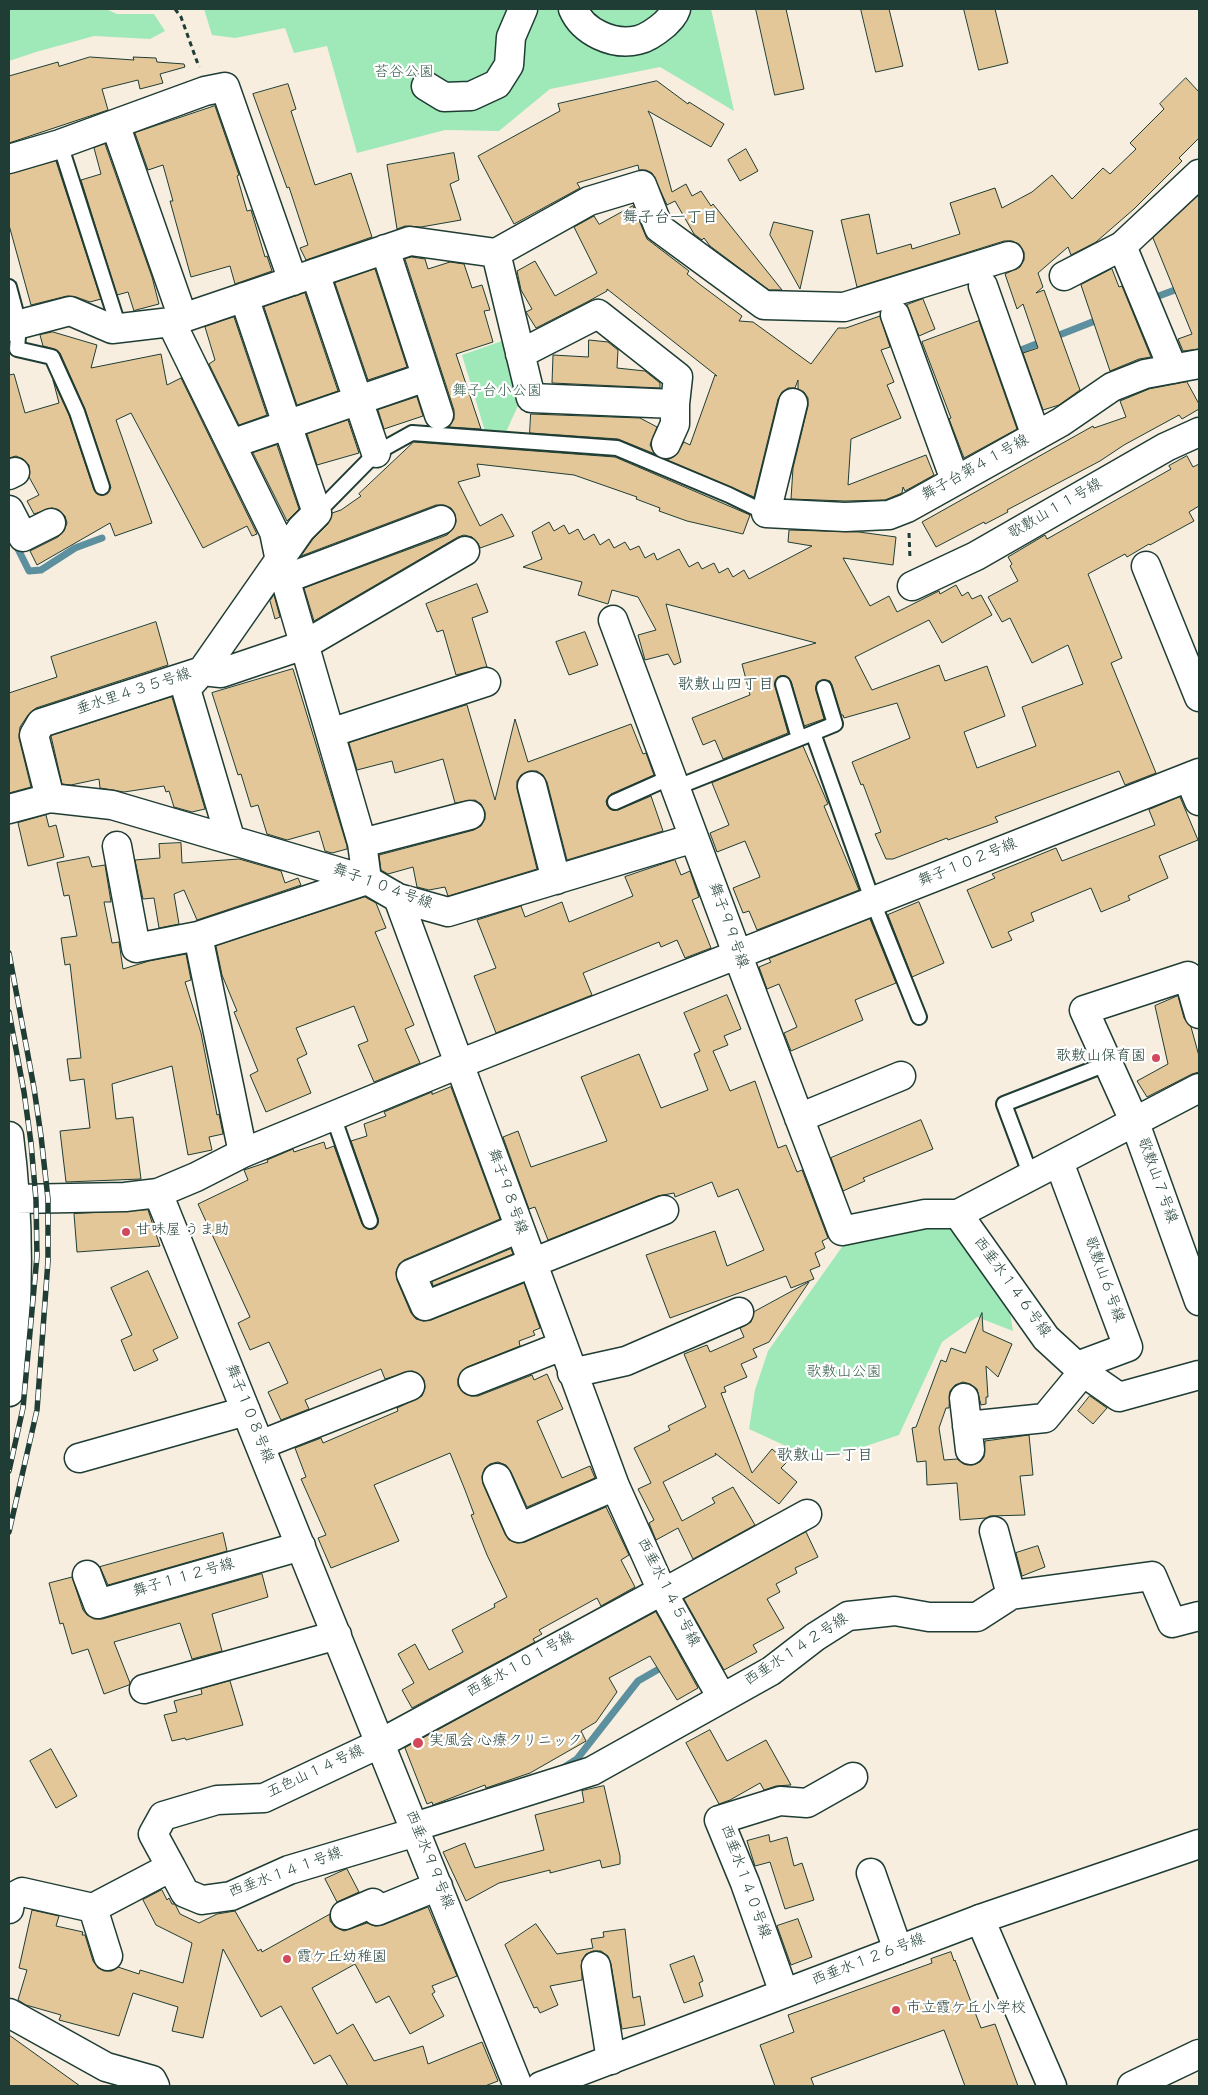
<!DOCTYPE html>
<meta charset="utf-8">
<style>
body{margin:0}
#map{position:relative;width:1208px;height:2095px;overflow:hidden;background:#f7eee0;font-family:"Gochi Hand",sans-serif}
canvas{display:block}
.frame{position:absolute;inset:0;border:10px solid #1f3d34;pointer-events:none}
</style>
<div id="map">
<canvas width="1208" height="2095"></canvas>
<div class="frame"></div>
</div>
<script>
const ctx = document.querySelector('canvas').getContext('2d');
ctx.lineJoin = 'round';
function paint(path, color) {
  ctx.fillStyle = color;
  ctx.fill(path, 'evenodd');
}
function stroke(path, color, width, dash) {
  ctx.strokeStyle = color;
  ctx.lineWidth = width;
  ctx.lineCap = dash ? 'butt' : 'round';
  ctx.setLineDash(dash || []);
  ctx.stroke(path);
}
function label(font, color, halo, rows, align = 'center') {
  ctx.font = font + ' "Gochi Hand","Klee One",sans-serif';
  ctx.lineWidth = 4.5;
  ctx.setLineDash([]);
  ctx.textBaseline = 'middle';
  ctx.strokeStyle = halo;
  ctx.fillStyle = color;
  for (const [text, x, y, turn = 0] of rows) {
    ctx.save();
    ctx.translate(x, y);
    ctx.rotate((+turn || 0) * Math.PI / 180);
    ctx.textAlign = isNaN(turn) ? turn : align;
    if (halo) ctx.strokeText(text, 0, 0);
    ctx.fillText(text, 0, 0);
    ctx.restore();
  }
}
const green = new Path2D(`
 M9,9H106L117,14H154L165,31L150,39L94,36L36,52L9,61Z
 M204,9H711L734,111L660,67L550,89L499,131L445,130L357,153L327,46L294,53L285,28L235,38L212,35Z
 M502,341L521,399L506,432L485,431L462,355Z
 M939,1220L954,1225L990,1279L1010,1312L1013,1331L977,1317L942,1342L899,1435L839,1455L812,1458L749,1429L755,1390L768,1351L847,1240Z`);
const stream = new Path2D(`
 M1156,297L1199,281
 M1021,350L1100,319
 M14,541L29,571L41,570L75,548L102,538
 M563,1768L577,1759L638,1681L685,1654`);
const building = new Path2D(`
 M756,9H786L804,89L775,95Z
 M861,9H889L903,66L876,72Z
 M964,9H995L1008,63L979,70Z
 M90,57L134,60L133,57L156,58L157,62L184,64L185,67L160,74L163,83L140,89L138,80L102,89L108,110L9,143V76L58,62L59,66Z
 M1186,78L1199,92V138L1179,158L1182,161L1134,209L1096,242L1071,255L1068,247L1038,273L1043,287L1036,293L1044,290L1080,390L1059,405L1043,410L1023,353L1038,348L1023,304L1017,309L1005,274L1020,267L1024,260V252L1019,244L1012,241H1004L857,287L841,220L869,214L877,254L911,244L912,249L960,234L950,203L995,188L1002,208L1032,192L1052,175L1072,199L1103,168L1110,174L1136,149L1130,143L1164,109L1160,104Z
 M657,81L688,104L689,102L724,124L711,147L648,111L652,119L672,192L686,184L692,196L701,191L711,206L713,204L782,290H769L710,246L704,238L702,240L694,234L675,201L667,205L652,173L646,170H639L638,165L577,183L580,188L514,224L478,156L560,111L558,104Z
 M288,84L296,109L291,111L315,185L351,173L372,237L306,260L300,248L308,245L289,187L287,188L253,94Z
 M215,106L239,175L237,176L247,211L251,210L265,257L267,256L272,271L235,284L230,266L191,277L170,201H173L163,165L148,170L135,133Z
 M105,144L152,277L159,304L136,310L134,311L128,292L117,295L81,180L101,174L94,148Z
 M746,149L758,171L740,181L728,160Z
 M454,153L459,180L450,184L461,220L421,227L405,226L397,229L387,165Z
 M56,161L101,299L90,302L76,297L67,296L31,305L9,225V174Z
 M1199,195V349L1183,351L1178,339L1192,334L1153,238Z
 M633,206L647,239L689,271L687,274L698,283L742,316L739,321L753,322L811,364L838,328H846L880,316L890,347L881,350L894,382L887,385L901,418L851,439L848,485L926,455L934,475L905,491L903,487L902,493L885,500L845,501L791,499L793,468L808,406V398L804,392L798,389V380L795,388H788L782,392L778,399L754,497L667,460L675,456L684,442L690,445L715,375L717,376L607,289V291L587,302L536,328L526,312L532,309L521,290L517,271L535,261L555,296L597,273L574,227L594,216L599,224Z
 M774,222L813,231L800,289L770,235Z
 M412,257L425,259L428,269L450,262L464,264L472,288L482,285L490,310L484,311L493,342L456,354L481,429L449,427L454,419V410L405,259Z
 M375,269L407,367L368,380L335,283Z
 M1112,269L1119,287L1122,286L1151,357L1139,359L1110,371L1081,285Z
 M305,293L338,391L297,405L264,307Z
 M923,299L935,329L919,336L907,305Z
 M234,317L267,415L239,425L209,364L215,360L205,327Z
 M979,321L1017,429L964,458L949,419L951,418L922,342Z
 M53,332L97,345L91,368L161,354L167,385L181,378L257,534L252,536L247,526L203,548L131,413L116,420L152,523L115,536L110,523L37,565L30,551L58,537L64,531L67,523L65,516L59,510L52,508L34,514L27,501L39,495L29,477V465L23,459L16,456L9,458V375L14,374L25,413L59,403L53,380L69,415L94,490L97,494L104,495L111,488L85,409L60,353L54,349L43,346L40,335Z
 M589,340L608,342L618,350L617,368L645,371L660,383V388L552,383L553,355L588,357Z
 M1187,382L1199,404V409L1182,419L1179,415L1124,445L1100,461L1007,510L1008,512L985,524L984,522L936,547L922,522L1093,426L1094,428L1126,417L1120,401L1149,389Z
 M417,397L423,416L384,429L378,410Z
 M531,414L640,418L657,427L650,445L655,454L618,439L530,433Z
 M348,420L359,453L317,465L307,434Z
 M414,442L615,457L750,515L743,534L687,521L659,511L660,508L636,499L637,497L574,475L477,464L480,476L458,482L480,526L502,514L514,536L480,548L478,543L472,537L464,535L458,537L314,621L304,588L447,535L453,529L456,522L455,514L451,508L444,505H436L301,556L313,539L328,524L332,513L341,510L361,496L359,494Z
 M277,445L299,509L287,521L253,453Z
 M1187,456L1193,467L1199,464V506L1189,512L1194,521L1150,545L1149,544L1127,557L1125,554L1088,574L1122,658L1111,663L1156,773L1125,785L1119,771L995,817L998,822L948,840L947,838L893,859H886L875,834L881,832L863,784L861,785L852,762L910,738L897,703L844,718L843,715H841L832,685L830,681L822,680L817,682L816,690L824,719L804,726L791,681L786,676H780L775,682V686L788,733L723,759L715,740L703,745L692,718L750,695L742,664L816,643L666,604L681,662L674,665L668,654L645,660L638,635L656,630L638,597L612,590L608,604L578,595L582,582L523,567L542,559L532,532L549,522L554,531L564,525L569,534L578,529L584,540L594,534L600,545L609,539L614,548L625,542L630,550L639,546L645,558L654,553L657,560L679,549L689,567L698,562L702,569L714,563L719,573L728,568L733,577L744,570L749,579L812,546L788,542L789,530L859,532L896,537L893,565L843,558L870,606L889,596L897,612L939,591L940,594L956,585L962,596L968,592L972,599L981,595L992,615L942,643L929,620L855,657L872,690L939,665L945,681L987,666L1005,716L964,732L977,768L1036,746L1022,707L1083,684L1068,645L1032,663L1010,618L1002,622L988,597L1018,581L1010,566L1012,564L1008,557L1045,535L1047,539L1171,469L1169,466Z
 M477,584L488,612L472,618L487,667L456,675L443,630L437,632L426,604Z
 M274,595L280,617L275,619L270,601Z
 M156,622L168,665L36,708L28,715L20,727L19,738L31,787L9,793V693L57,677L51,657Z
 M585,632L598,665L569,675L556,642Z
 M293,669L347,846V849L332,853L325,851L319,831L287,840L267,834L258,805L251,807L241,774L238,775L212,693Z
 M172,697L205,809L192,812L174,807L169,791L166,792L164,786L124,792L100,788L99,779L71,785L62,784L51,736Z
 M467,705L495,800L515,719L528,762L631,724L643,754L646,753L654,775L611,794L606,801L607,805L610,809L618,810L651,796L663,831L567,860L547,782L543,775L537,771H529L521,775L517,781V789L537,869L448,896L445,887L429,890L417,887L413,867L388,874L381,870L379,855L474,830L481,826L485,819V812L481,804L475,800L455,803L443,759L395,773L392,761L357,770L349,743Z
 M803,746L828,804L824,806L859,890L757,930L749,911L743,913L733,888L760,877L745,841L717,852L710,833L729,825L712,783Z
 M1180,797L1198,840L1159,856L1168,878L1128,896L1130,900L1101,912L1091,888L1031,913L1034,921L1008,932L1012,940L992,948L967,890L995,878L992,874L1056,848L1062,861L1155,825L1149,810Z
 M46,815L49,827L56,825L64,857L28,866L18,823Z
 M181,843L182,863L239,859L281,871L285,883L298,878L301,885L197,920L184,890L174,894L179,924L159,928L154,898L143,899L135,860L160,858L159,844Z
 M89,857L92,867L105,865L111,902H104L112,943L119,942L123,969L149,961L186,954L191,980L185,982L201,1033L217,1115L219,1114L223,1134L209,1137L212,1150L188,1155L172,1066L112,1084L116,1119L133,1117L141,1179L66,1182L60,1131L90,1128L84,1079L70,1081L67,1059L81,1058L70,964L65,965L61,938L77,936L69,895L64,896L57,863Z
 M675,860L681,875L690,871L699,897L692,900L711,948L685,958L677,940L661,947L659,942L583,973L592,995L496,1033L474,976L496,968L477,920L521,906L525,917L562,902L569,922L633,896L625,877Z
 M365,897L376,903L386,928L375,932L414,1025L405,1029L420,1063L374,1082L358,1045L368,1041L354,1006L296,1028L307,1054L297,1059L311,1093L266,1112L250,1075L258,1071L234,1012L237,1011L222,975L216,946Z
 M919,902L944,963L912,977L888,915Z
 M870,919L896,983L855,1000L863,1020L791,1051L784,1033L797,1027L779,984L767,989L759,967L771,962L769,959Z
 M727,995L741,1029L724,1036L728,1045L713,1051L730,1091L755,1081L778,1148L786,1145L797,1172L802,1170L828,1238L822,1241L825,1248L815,1253L820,1266L810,1270L814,1279L791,1288L786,1276L670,1318L646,1255L715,1231L727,1266L764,1250L738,1189L718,1197L712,1182L675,1197L674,1193L658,1196L548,1240L535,1207L529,1209L503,1137L518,1131L531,1167L607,1141L581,1077L639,1054L661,1108L708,1090L694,1054L700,1051L684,1013Z
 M1178,996L1184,1018L1191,1027L1199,1056V1072L1192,1074L1147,1097L1137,1081L1168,1064L1155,1006Z
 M451,1087L500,1219L404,1260L399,1264L396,1272L397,1280L411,1313L416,1319L423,1321L431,1320L524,1283L540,1328L533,1331L535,1335L519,1341L520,1346L467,1367L461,1372L458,1379V1386L464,1393L471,1396H478L532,1375L534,1380L547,1374L563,1409L537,1421L562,1478L590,1466L595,1478L527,1507L511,1472L506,1465L498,1462L490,1464L485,1468L482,1476L483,1484L505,1534L509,1540L517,1543L525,1542L606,1507L629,1555L621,1560L635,1587L601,1606L597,1598L539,1630L542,1634L533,1639L535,1642L412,1708L402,1690L414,1683L398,1654L415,1644L429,1670L463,1652L452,1630L495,1607L494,1604L507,1597L487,1555L471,1515L474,1514L465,1490L450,1453L374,1485L399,1541L331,1568L318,1538L326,1535L301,1479L306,1477L295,1448L321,1438L323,1443L398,1411L397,1408L422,1396L425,1388L424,1380L419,1374L412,1371L385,1379L381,1369L305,1400L309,1409L281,1420L268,1392L288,1383L269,1342L250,1350L238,1323L250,1317L198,1204L248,1180L244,1170L268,1162L267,1160L293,1149L294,1152L324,1142L326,1149L334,1146L362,1224L368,1229H373L378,1223V1218L351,1141L367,1136L364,1124L386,1116L384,1112L432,1092V1094Z
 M921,1120L933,1149L863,1178L865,1181L843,1191L831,1158Z
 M148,1210L160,1246L77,1252L74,1214Z
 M511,1249L513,1254L433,1286L432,1282Z
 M148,1271L178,1338L153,1350L158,1360L134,1371L121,1340L132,1335L111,1288Z
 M809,1282L769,1342L753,1349L757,1357L741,1364L747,1377L724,1387L726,1392L721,1393L752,1473L772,1449L787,1462L781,1468L797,1482L779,1504L715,1453L716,1455L663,1482L682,1521L715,1503L712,1498L733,1487L755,1525L693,1559L678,1528L656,1540L649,1523L654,1520L638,1489L651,1483L634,1448L670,1430L668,1426L706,1407L684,1354L707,1345L710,1352L744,1337L740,1328L751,1322L754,1312Z
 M982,1313L983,1331L1012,1344L998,1377L986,1366L988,1397H986V1404L981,1405L977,1389L970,1384L963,1382L955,1385L950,1391L949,1408H946L939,1428L944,1460L957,1459L964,1464L972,1465L980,1462L984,1457L985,1441L1029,1435L1033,1475L1020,1476L1025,1515L990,1516L986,1518L960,1520L957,1483L927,1485L926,1461L917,1462L912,1428L916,1427L941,1360L946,1362L951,1348L965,1353Z
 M1090,1396L1107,1408L1093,1424L1078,1411Z
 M806,1532L818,1557L795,1568L797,1573L776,1584L780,1592L767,1599L784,1628L753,1645L757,1652L724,1670L684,1599Z
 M223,1533L227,1551L108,1585L100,1567Z
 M1038,1546L1045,1567L1022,1576L1016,1553Z
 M262,1574L268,1597L212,1614L222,1651L192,1659L180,1623L114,1642L130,1683L129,1685L104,1694L88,1649L72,1654L63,1623L60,1624L49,1583L72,1577L83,1610L87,1615L94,1619H102Z
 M656,1612L698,1688L677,1700L650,1656L609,1678L617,1692L596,1722L581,1731L586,1741L530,1773L486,1788L485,1785L433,1805L432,1802L427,1804L405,1748Z
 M230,1681L243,1725L186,1740L185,1738L172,1741L164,1715L177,1712L174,1701L202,1694L201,1689Z
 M710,1730L727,1761L766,1740L791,1785L776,1786L764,1790L760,1783L730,1800L719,1804L686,1743Z
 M51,1749L77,1796L56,1808L30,1761Z
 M604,1786L620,1856V1864L602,1868L600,1860L550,1873V1870L499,1883L466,1901L443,1852L465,1843L475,1868L544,1850L535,1815L584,1802L582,1791Z
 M769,1835L770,1842L787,1837L794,1866L802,1863L814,1900L785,1909L770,1862L755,1866L747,1841Z
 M347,1869L359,1892L337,1902L325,1879Z
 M162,1890L167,1900L169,1898L172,1904H175L180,1914L199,1923L217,1914L235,1911L258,1951L261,1949L262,1952L330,1914V1921L335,1927L344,1931L367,1923L375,1926L383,1925L428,1907L457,1976L432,1986L435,1992L432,1994L444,2016L410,2034L389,1996L376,2003L355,1964L312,1988L337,2034L353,2024L374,2061L423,2046L428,2064L482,2042L498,2081L485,2086H348L330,2055L314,2064L281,2006L261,2017L223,1949L203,2038L172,2031L178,2007L133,1993L119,2036L59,2020L61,2015L26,2005L18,2000L27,1970L19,1968L32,1910L59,1916L56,1926L83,1932L82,1935H85L93,1961L98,1968L104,1971H112L118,1967L139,1974L140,1970L183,1983L192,1943L156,1925L143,1900Z
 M798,1919L812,1957L791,1965L777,1926Z
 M536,1924L557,1954L593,1948L591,1939L604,1937L603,1932L625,1929L633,1998L640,1996L645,2025L622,2029L611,1964L608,1956L601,1951H593L586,1954L582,1960V1980L550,1986L558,2005L540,2013L537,2007L534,2008L505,1945Z
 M951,1952L954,1961L955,1960L981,2028L995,2024L1018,2086H965L944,2030L811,2078L814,2086H775L760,2045L794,2032L788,2015L932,1963L931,1959Z
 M694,1956L703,1981L699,1983L703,1996L684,2003L670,1965Z
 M9,2035L80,2086H9Z`);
const path = new Path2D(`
 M175,9L181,17L199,67
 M909,533L910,559`);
const lane = new Path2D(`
 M60,144L119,328
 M9,287L19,324L17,349L52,357L77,412L102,487
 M317,513L376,453L412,433L617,448L729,495L766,513
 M783,684L799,738
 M813,733L835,724L824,688
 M675,788L813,733L873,902L919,1017
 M615,802L671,777
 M333,1116L370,1221
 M1031,1176L1004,1104L1109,1063`);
const street = new Path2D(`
 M573,9C583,32 613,46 638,40C647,38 658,30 665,24C670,19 674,15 676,9
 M426,86L444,97L471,96L497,84L509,65L511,37L523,9
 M115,124L183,318
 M9,159L60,144L205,91L225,87L293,281
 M385,249L439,415
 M496,253L531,398L675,404V424L666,444
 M315,273L376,453
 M1064,276L1122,246
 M983,286L1036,436
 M895,315L955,480
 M171,322L410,241L496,253L589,201L642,185L659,228L764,305L844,307L1009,256
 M9,327L70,311L112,329L171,322L274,532L280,561L362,843L367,880L198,936L136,948L117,846
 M520,354L598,314L678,377L675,404
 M1173,369L1122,246L1199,174
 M793,403L766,513L845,517L889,515L907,508L1061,422L1112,387L1145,374L1199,364
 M231,444L426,377
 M9,475L15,472
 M9,510L23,537L51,523
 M1146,566L1199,697
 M285,579L441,520
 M912,586L976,556L1166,447L1199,432
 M613,620L738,956L842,1231L925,1214H958L1046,1338L1083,1372L1119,1397L1199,1375
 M330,733L486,682
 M1189,777L1199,801
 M532,786L556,880
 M50,798L34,735L41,723L202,671L301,529L317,513L244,297
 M9,809L50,798L112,805L367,880L398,898L448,912L694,838
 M230,838L186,689L202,671L221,673L304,645L465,551
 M362,843L470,815
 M398,898L615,1486L663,1593L722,1698
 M198,936L243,1153
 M1199,1014L1188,976L1084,1010L1135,1123L1199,1301
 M799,1118L901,1076
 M9,1136C20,1221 19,1307 9,1392
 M1059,1162L1128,1347L1077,1366
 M158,1193L518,2086
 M16,1199L125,1197L158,1193L196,1177L243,1153L459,1064L1199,773
 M958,1214L1199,1088
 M519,1228L411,1274L425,1306L664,1210
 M572,1373L626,1361L739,1312
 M473,1381L562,1346
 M964,1398L970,1450
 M967,1426L1045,1418L1083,1372
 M260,1445L410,1386
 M79,1458L246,1411
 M497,1478L519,1528L615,1486
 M994,1531L1011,1595
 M87,1575L98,1604L301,1546
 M144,1689L337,1635
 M414,1827L592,1771L771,1671L815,1637L848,1616L895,1611L929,1617H977L1011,1595L1152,1576L1172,1623L1199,1616
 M171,1867L185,1893L202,1900L231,1896L289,1870L416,1832
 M871,1873L898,1950
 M93,1908L108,1956
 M9,1909L11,1898L22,1892L93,1908L171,1867L153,1834L163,1816L217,1800L264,1798L381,1743L654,1595L663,1593L807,1514
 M345,1915L373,1903L377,1911L438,1886
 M596,1966L611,2060
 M784,1993L745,1883L719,1820L780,1801L807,1803L853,1777
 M9,2013L106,2067L152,2080L155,2086
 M1052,2086L980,1919L1199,1844
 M1132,2086L1199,2054`);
const secondary = new Path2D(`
 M541,2086L980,1919`);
const rail = new Path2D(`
 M9,953L34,1088L41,1136L48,1199V1261L37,1410L9,1532
 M9,1012L24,1092L31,1143L36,1200L37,1256L23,1408L9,1471`);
const markers = [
 [1156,1058,5,"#d1495b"],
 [126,1232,5,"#d1495b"],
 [418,1743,6,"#d1495b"],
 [287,1959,5,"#d1495b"],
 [896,2010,5,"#d1495b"]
];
const parkNames = [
 ["苔谷公園",404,74],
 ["舞子台小公園",497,393],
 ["歌敷山公園",844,1374]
];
const streetNames = [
 ["舞子台第４１号線",976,469,-29],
 ["歌敷山１１号線",1056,510,-30],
 ["垂水里４３５号線",134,693,-18],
 ["舞子１０２号線",968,864,-22],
 ["舞子１０４号線",382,888,20],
 ["舞子９９号線",727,926,70],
 ["歌敷山７号線",1156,1181,70],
 ["舞子９８号線",506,1192,70],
 ["歌敷山６号線",1103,1280,70],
 ["西垂水１４６号線",1011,1288,54],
 ["舞子１０８号線",248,1414,68],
 ["舞子１１２号線",184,1579,-16],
 ["西垂水１４５号線",667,1593,63],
 ["西垂水１４２号線",797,1651,-33],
 ["西垂水１０１号線",521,1666,-29],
 ["五色山１４号線",316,1773,-25],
 ["西垂水９９号線",428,1860,68],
 ["西垂水１４１号線",286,1874,-20],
 ["西垂水１４０号線",744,1882,70],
 ["西垂水１２６号線",869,1961,-21]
];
const poiNames = [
 ["歌敷山保育園",1146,1058,"right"],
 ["甘味屋 うま助",136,1232],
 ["実風会 心療クリニック",429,1743],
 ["霞ケ丘幼稚園",297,1959],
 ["市立霞ケ丘小学校",906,2010]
];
const neighbourhoodNames = [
 ["舞子台一丁目",670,220],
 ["歌敷山四丁目",726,687],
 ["歌敷山一丁目",825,1458]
];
paint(green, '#9fe8b7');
stroke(stream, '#5d909f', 7);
paint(building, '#e4c798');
stroke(building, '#1f3d34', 1);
stroke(lane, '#1f3d34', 18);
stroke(street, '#1f3d34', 31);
stroke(secondary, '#1f3d34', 31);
stroke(path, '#1f3d34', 3, [5, 4]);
stroke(lane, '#fff', 14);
stroke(street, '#fff', 28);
stroke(secondary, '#fff', 28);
stroke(rail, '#1f3d34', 5.5);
stroke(rail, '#fff', 4, [11]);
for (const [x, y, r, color] of markers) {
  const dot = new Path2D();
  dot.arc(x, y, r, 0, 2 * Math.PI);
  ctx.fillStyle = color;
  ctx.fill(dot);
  stroke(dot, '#fff', 2);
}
label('15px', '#395f4e', '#fff', parkNames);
label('15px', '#1f3d34', '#fff', streetNames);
label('15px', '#1f3d34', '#fff', poiNames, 'left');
label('16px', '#1f3d34', '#fff', neighbourhoodNames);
</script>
